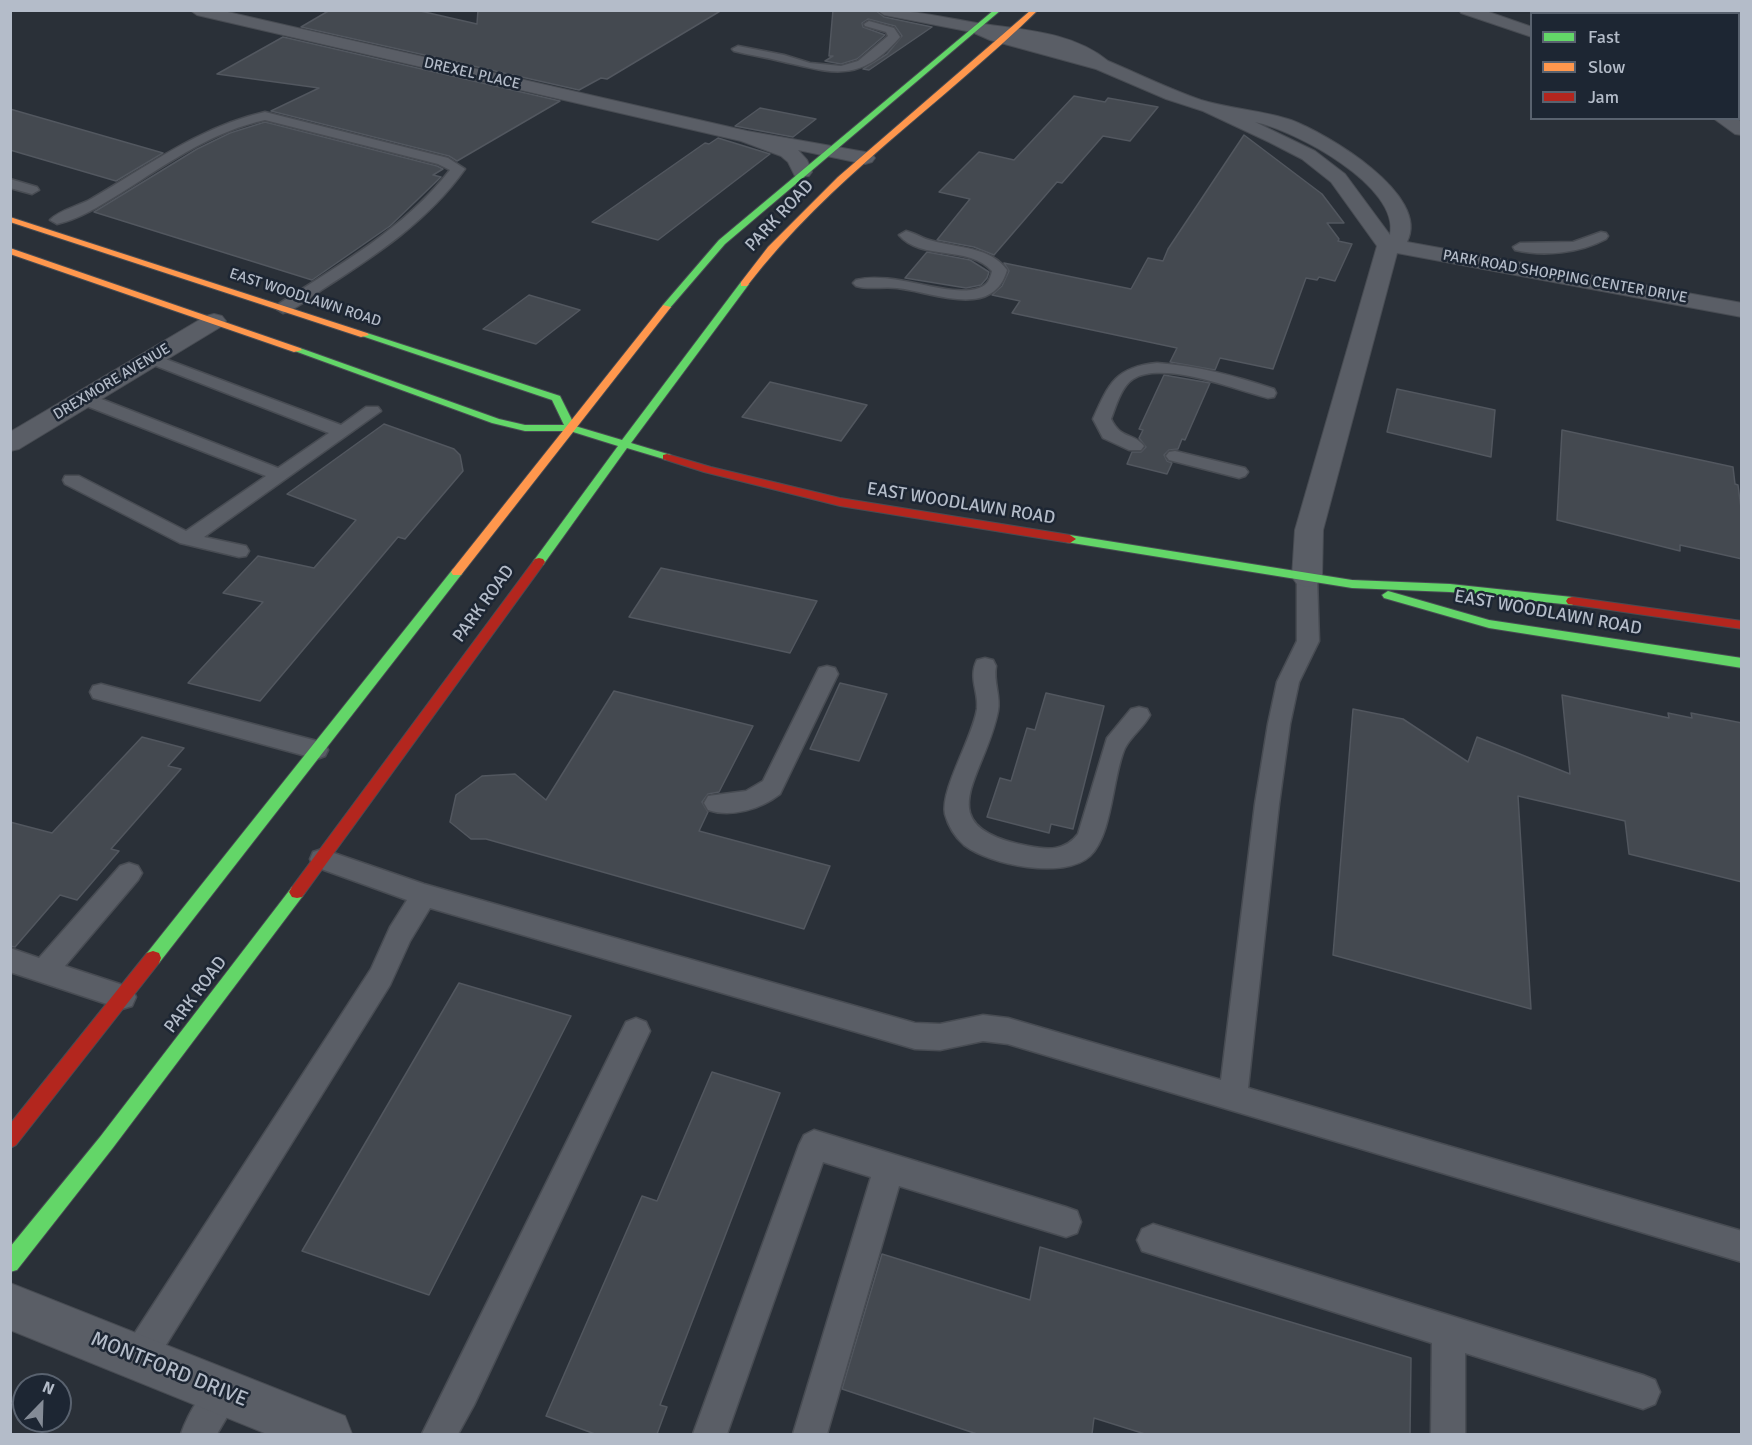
<!DOCTYPE html>
<style>
body{margin:0}
#map{position:relative;width:1752px;height:1445px;overflow:hidden;background:#2a3038;font-family:Signika,sans-serif}
canvas{display:block}
.frame{position:absolute;inset:0;border:12px solid #b4bcc9;pointer-events:none}
.legend{position:absolute;left:1530px;top:12px;width:210px;height:108px;box-sizing:border-box;background:#1d2633;border:2px solid #59626f;margin:0;padding:8px 10px;list-style:none;font-size:18px;color:#b4bcc9}
.legend li{display:flex;align-items:center;gap:12px;height:30px}
.legend b{width:30px;border:2px solid #59626f}
.north{position:absolute;left:12px;top:1373px;width:60px;height:60px;box-sizing:border-box;background:#1d2633;border:2px solid #59626f;border-radius:50%;rotate:23deg;font-size:16px;font-weight:700;line-height:24px;text-align:center;color:#b4bcc9}
.north::after{content:'';display:block;margin:auto;width:21px;height:27px;background:#848b96;clip-path:polygon(50% 0,100% 100%,50% 72%,0 100%)}
</style>
<div id="map">
<canvas width="1752" height="1445"></canvas>
<div class="frame"></div>
<ul class="legend">
<li><b style="height:8px;background:#63d668"></b>Fast</li>
<li><b style="height:8px;background:#ff974d"></b>Slow</li>
<li><b style="height:8px;background:#b3261e"></b>Jam</li>
</ul>
<div class="north">N</div>
</div>
<script>
const ctx = document.querySelector('canvas').getContext('2d');
ctx.lineJoin = 'round';
function paint(path, color) {
  ctx.fillStyle = color;
  ctx.fill(path, 'evenodd');
}
function stroke(path, color, width, dash) {
  ctx.strokeStyle = color;
  ctx.lineWidth = width;
  ctx.lineCap = dash ? 'butt' : 'round';
  ctx.setLineDash(dash || []);
  ctx.stroke(path);
}
function label(font, color, halo, rows, align = 'center') {
  ctx.font = font + ' Signika,sans-serif';
  ctx.lineWidth = 5;
  ctx.setLineDash([]);
  ctx.textBaseline = 'middle';
  ctx.strokeStyle = halo;
  ctx.fillStyle = color;
  for (const [text, x, y, turn = 0] of rows) {
    ctx.save();
    ctx.translate(x, y);
    ctx.rotate((+turn || 0) * Math.PI / 180);
    ctx.textAlign = isNaN(turn) ? turn : align;
    if (halo) ctx.strokeText(text, 0, 0);
    ctx.fillText(text, 0, 0);
    ctx.restore();
  }
}
const building = new Path2D(`
 M330,10H416L477,24L478,10H722L607,79L601,78L579,90L301,27Z
 M833,10H875L884,17L932,27L869,70L863,69L887,54L902,36L895,26L868,19L862,23L863,27L885,35L857,59L841,64L825,61L833,56H829Z
 M283,37L560,101L457,161L449,156L271,111L319,88L217,74Z
 M1074,96L1105,102L1108,98L1158,107L1130,141L1103,136L1062,183L1057,182L994,255L974,247L937,240L970,199L939,192L979,152L1014,160Z
 M760,108L816,119L793,137L735,126Z
 M10,109L163,153L116,181L10,150Z
 M265,122L437,166L443,169L433,175L441,177L390,226L312,280L94,212L197,149L230,133Z
 M1244,135L1322,194L1344,223H1327L1339,239L1338,241L1352,244L1335,281L1319,277L1317,280L1306,278L1273,369L1220,358L1215,370L1170,362L1177,348L1012,313L1020,301L992,295L1002,286L1009,271L1004,263L1131,289L1148,258L1163,261L1168,249Z
 M718,138L770,154L658,240L592,222L705,143L709,144Z
 M927,252L970,260L989,272L987,278L981,285L966,288L905,278Z
 M529,295L580,310L536,344L483,329Z
 M1164,375L1210,383L1185,440L1182,439L1178,449L1169,450L1164,455L1167,461L1172,463L1167,474L1127,464L1132,452H1141L1146,447L1139,438L1143,430L1139,429Z
 M770,382L867,405L841,441L742,417Z
 M1397,389L1495,410L1491,457L1387,432Z
 M384,424L454,449L460,455L463,471L405,539L398,537L260,701L188,683L263,602L223,593L258,556L314,568L356,520L287,494Z
 M1562,430L1733,467L1735,484L1738,485L1742,516V559L1680,545V551L1557,520Z
 M661,568L817,601L790,653L629,617Z
 M840,683L887,694L859,761L810,749Z
 M614,691L753,726L719,792L708,794L702,802L708,812L699,831L830,866L804,929L486,839H471L450,822L456,795L482,776L515,774L546,800Z
 M1046,693L1104,706L1073,829L1051,824L1049,833L987,817L1000,778L1011,781L1027,728L1035,730Z
 M1562,695L1669,718L1668,713L1692,718L1691,713L1742,723V882L1629,854L1625,821L1518,796L1531,1009L1333,955L1353,709L1403,719L1468,762L1477,737L1570,774Z
 M142,737L184,748L168,766L181,769L111,849L119,851L77,900L60,895L15,947L10,946V822L52,833Z
 M459,983L571,1016L429,1295L302,1251Z
 M712,1072L780,1093L660,1405L667,1407L657,1434H595L546,1416L642,1196L657,1201Z
 M1040,1247L1411,1358L1410,1434H1145L1094,1418L1092,1434H977L842,1389L882,1254L1030,1300Z`);
const lane = new Path2D(`
 M1695,10H1710L1714,14H1699Z
 M1738,20L1742,21V27L1738,26Z
 M869,21L894,28L900,37C859,84 833,73 780,61C765,57 749,55 734,51L732,49L738,46L784,55L810,63L841,66L858,61L888,36L886,32L865,26L864,24Z
 M265,112L448,158L465,169C428,221 376,255 323,289C311,297 297,309 283,313L275,308L277,305C339,265 404,229 450,170L438,164L265,120C215,131 174,159 132,186C109,200 84,218 57,224L50,220C59,210 79,206 91,199C148,166 199,127 265,112Z
 M10,179L37,187L39,190L32,194L10,188Z
 M906,231C915,233 923,239 933,241C958,248 991,247 1007,270C993,320 933,292 897,288C884,286 869,290 856,286L853,283L856,280C895,270 948,299 979,288C988,285 990,279 992,271C969,245 921,261 899,235Z
 M1601,232L1606,233L1608,236L1606,239C1580,253 1544,257 1515,250L1513,247L1520,243L1573,242Z
 M152,354L341,425L366,407H378L381,411L204,537L246,546L249,551L246,556L239,557L180,543L65,484L63,480L65,476H79L186,531L266,476L79,403L76,399L79,395H91L278,468L329,433L146,362L144,359L146,356Z
 M1157,363C1198,366 1236,376 1274,389L1276,393L1274,397L1268,398C1236,390 1163,360 1133,379C1121,387 1116,406 1111,419C1121,440 1133,432 1144,446L1141,450H1129L1103,438L1093,419C1109,383 1116,367 1157,363Z
 M1175,451L1245,468L1248,472L1245,476L1239,478L1169,460L1166,456L1169,452Z
 M1307,570L1314,572L1317,577L1319,641L1299,682L1290,724L1279,804L1248,1088L1742,1231V1262L1008,1044L983,1041L940,1050L915,1049L430,908L410,941L390,985L151,1369L139,1374L127,1369L122,1357L127,1345L371,969L390,927L407,900L313,866L310,859L313,852L322,849L424,884L915,1023L940,1024L983,1015L1008,1018L1221,1080L1255,804L1268,724L1277,682L1297,641V577L1300,572Z
 M985,658L993,660L996,666C993,681 1001,697 998,711C985,778 925,826 1028,846C1048,850 1065,851 1078,834L1107,738L1131,709L1139,707L1147,709L1150,715C1144,727 1131,736 1125,748C1112,777 1113,834 1090,856C1064,880 990,865 964,845C955,837 948,825 945,814C940,790 973,737 977,709C979,692 968,678 977,660Z
 M827,666L835,668L838,674L780,794C761,809 731,818 708,810L704,803L708,796L746,791L763,781L816,674L819,668Z
 M101,684L317,741L325,744L328,750L325,756L317,759L93,698L90,692L93,686Z
 M129,863L138,866L142,873L138,880L65,966L132,988L136,997L132,1006L122,1009L10,972V948L39,958L120,866Z
 M636,1018L646,1022L650,1031L474,1405L458,1434H422L626,1022Z
 M814,1130L1066,1207L1077,1211L1081,1222L1077,1233L1066,1237L899,1186L827,1434H793L871,1177L823,1162L727,1434H693L799,1145L804,1135Z
 M1153,1224L1643,1375L1655,1380L1660,1392L1655,1404L1643,1409L1465,1353V1434H1431L1432,1343L1142,1251L1137,1240L1142,1229Z
 M224,1376L236,1381L241,1393L217,1434H181C188,1414 204,1384 224,1376Z`);
const street = new Path2D(`
 M190,10H219L747,131L865,152L872,154L875,158L872,162L865,164L798,150L807,160L812,172L809,176H795L788,162L781,156L741,141L197,15Z
 M877,10C914,10 941,17 977,23C1021,30 1072,31 1108,61C1139,74 1169,89 1201,100C1230,109 1262,110 1291,120C1326,133 1432,195 1407,242L1742,303V317L1397,253L1323,530L1322,577L1317,584L1307,587L1297,584L1292,577L1295,530L1377,246L1331,182L1302,159L1269,142L1203,111L1166,99L1096,69L990,40L972,32L884,15ZM1255,122C1294,130 1401,186 1390,235L1345,174L1315,151Z
 M1459,10H1483L1532,27V37L1461,13Z
 M1713,118H1736L1742,122V135L1735,134Z
 M214,314L222,316L226,321L222,326L19,449L10,451V432L206,316Z
 M10,1283L345,1416L352,1434H267L10,1330Z`);
const fast = new Path2D(`
 M994,10H1001L725,244L669,309H663V305L719,240Z
 M741,282L749,284L631,443L671,455V459L667,460L627,448L543,565H535L533,562L535,559L618,446L570,431H525L492,423L292,350L300,348L499,419L525,425H564L552,400L359,335L367,333L560,396L575,426L622,440Z
 M1070,535L1352,580L1450,584L1572,597L1578,601L1572,605L1450,592L1352,588L1066,542L1064,539L1066,536Z
 M457,568L461,569L463,572L461,575L159,963L153,965L147,963L145,958L147,953L453,569Z
 M1388,591L1489,620L1742,658V668L1489,628L1384,598L1382,595Z
 M297,886L302,887L305,892L302,897L112,1149L17,1270L10,1272V1247L100,1137L292,887Z`);
const slow = new Path2D(`
 M1031,10H1038C942,104 830,178 747,286H741V282L768,247L838,177Z
 M10,217L367,333L369,335L361,337L10,222Z
 M10,248L300,348L302,350L294,352L10,254Z
 M663,305L671,307L461,575H453L451,572L453,569Z`);
const jam = new Path2D(`
 M667,454L711,467L840,498L1070,535L1076,539L1070,543L840,506L704,472L663,459V455Z
 M539,558L543,559L545,562L543,565L302,897L297,898L292,897L289,892L292,887L535,559Z
 M1572,597L1742,621V629L1568,604L1566,601L1568,598Z
 M153,951L159,953L161,958L159,963L16,1145L10,1148V1124L147,953Z`);
const farStreetnames = [
 ["DREXEL PLACE",472,74,13],
 ["PARK ROAD SHOPPING CENTER DRIVE",1565,277,10],
 ["EAST WOODLAWN ROAD",305,298,18],
 ["DREXMORE AVENUE",112,382,-31]
];
const streetNames = [
 ["PARK ROAD",780,216,-47],
 ["EAST WOODLAWN ROAD",961,504,9],
 ["PARK ROAD",484,604,-54],
 ["EAST WOODLAWN ROAD",1548,613,10],
 ["PARK ROAD",196,995,-53]
];
const nearStreetnames = [
 ["MONTFORD DRIVE",169,1370,22]
];
paint(building, '#444950');
stroke(building, '#52575f', 1.5);
stroke(lane, '#484c53', 3);
stroke(street, '#484c53', 2);
stroke(fast, '#484c53', 2);
stroke(slow, '#484c53', 2);
stroke(jam, '#484c53', 2);
paint(lane, '#5a5e66');
paint(street, '#5a5e66');
paint(fast, '#63d668');
paint(slow, '#ff974d');
paint(jam, '#b3261e');
label('15px', '#b4bcc9', '#1d2633', farStreetnames);
label('18px', '#b4bcc9', '#1d2633', streetNames);
label('21px', '#b4bcc9', '#1d2633', nearStreetnames);
</script>
